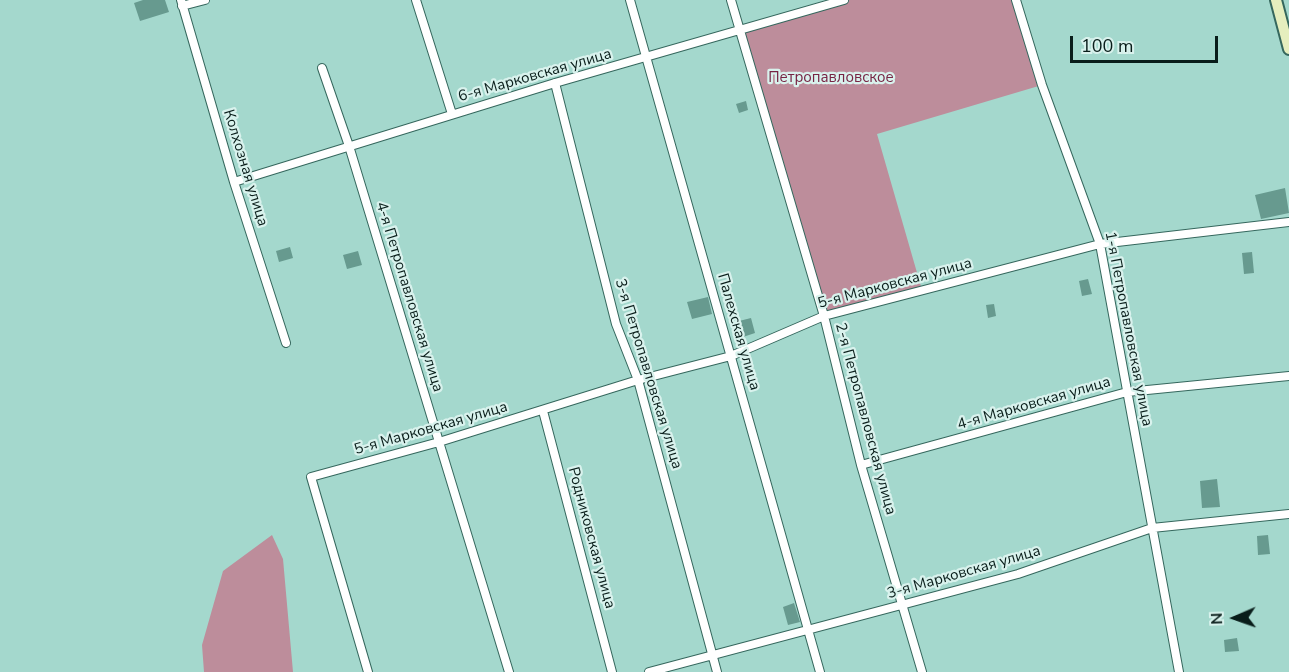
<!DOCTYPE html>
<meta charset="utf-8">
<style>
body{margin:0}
#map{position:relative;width:1289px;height:672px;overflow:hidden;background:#a4d8cd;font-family:"Nunito Sans",sans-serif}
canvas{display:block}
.north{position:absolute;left:1205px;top:588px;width:60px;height:60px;-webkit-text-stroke:4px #d9f2ed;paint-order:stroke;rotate:268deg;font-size:16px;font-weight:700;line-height:24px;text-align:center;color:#091d1a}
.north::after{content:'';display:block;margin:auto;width:21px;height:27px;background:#091d1a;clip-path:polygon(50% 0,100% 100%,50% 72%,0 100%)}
.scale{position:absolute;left:1070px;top:36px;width:148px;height:27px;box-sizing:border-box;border:3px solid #091d1a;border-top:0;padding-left:8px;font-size:18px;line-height:21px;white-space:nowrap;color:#091d1a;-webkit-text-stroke:4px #d9f2ed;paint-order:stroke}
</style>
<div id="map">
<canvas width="1289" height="672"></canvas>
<div class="north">N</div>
<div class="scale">100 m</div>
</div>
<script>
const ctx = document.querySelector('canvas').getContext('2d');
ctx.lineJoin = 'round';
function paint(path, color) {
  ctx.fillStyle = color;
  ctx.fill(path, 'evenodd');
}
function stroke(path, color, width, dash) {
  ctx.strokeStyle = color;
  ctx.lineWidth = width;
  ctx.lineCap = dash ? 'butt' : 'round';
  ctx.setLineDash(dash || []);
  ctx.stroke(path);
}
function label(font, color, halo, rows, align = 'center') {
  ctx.font = font + ' "Nunito Sans",sans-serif';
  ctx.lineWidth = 4.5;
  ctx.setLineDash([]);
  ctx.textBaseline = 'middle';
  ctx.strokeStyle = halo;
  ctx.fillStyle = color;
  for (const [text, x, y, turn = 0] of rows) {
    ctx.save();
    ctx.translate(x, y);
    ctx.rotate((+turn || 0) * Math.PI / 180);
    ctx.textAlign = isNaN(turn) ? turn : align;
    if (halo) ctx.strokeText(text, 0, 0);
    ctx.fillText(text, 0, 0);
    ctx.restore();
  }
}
const green = new Path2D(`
 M844,0H1016L1042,85L877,134L922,290L824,316L740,30Z
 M272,535L283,559L293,672H204L202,645L223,571Z`);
const building = new Path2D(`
 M143,0H165L169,12L140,21L134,3Z
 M746,101L748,110L739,113L736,104Z
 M1285,188L1289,213L1261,219L1255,195Z
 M290,247L293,258L279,262L276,251Z
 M358,251L362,265L347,269L343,255Z
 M1252,252L1254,273L1244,274L1242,253Z
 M1088,279L1092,294L1082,296L1079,281Z
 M708,297L712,314L692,319L687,302Z
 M994,304L996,316L988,318L986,305Z
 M751,318L755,333L743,337L739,321Z
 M1217,479L1220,507L1202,508L1200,481Z
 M1268,535L1270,554L1258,555L1257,536Z
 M794,603L800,622L788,625L783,607Z
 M1237,638L1239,651L1225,652L1224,640Z`);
const minor = new Path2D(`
 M181,0L234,182L286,343
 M416,0L452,114
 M630,0L820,672
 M731,0L824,316L861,465L922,672
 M1016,0L1042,85L1100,244L1179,672
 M182,6L205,0
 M322,68L349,146L509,672
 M555,83L616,324L638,380L717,672
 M234,182L555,83L844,0
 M543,411L612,672
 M861,465L1127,392L1289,376
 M368,672L311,477L439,442L638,380L731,356L824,316L1100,244L1289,222
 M649,672L1018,574L1152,528L1289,514`);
const secondary = new Path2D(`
 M1276,0L1289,49`);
const streetNames = [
 ["6-я Марковская улица",535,76,-16],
 ["Колхозная улица",245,168,73],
 ["5-я Марковская улица",895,284,-15],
 ["4-я Петропавловская улица",409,297,73],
 ["1-я Петропавловская улица",1128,329,79],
 ["Палехская улица",738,332,74],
 ["3-я Петропавловская улица",648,374,73],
 ["4-я Марковская улица",1034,404,-16],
 ["2-я Петропавловская улица",865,419,75],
 ["5-я Марковская улица",431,429,-16],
 ["Родниковская улица",591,538,75],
 ["3-я Марковская улица",964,573,-16]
];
const parkNames = [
 ["Петропавловское",831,78]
];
paint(green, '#bd8d9b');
paint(building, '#679a8f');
stroke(minor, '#35675d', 10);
stroke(secondary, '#35675d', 14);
stroke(minor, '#fff', 8);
stroke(secondary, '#e5eebe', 10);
label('15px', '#091d1a', '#d9f2ed', streetNames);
label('15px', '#772444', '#d9f2ed', parkNames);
</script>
